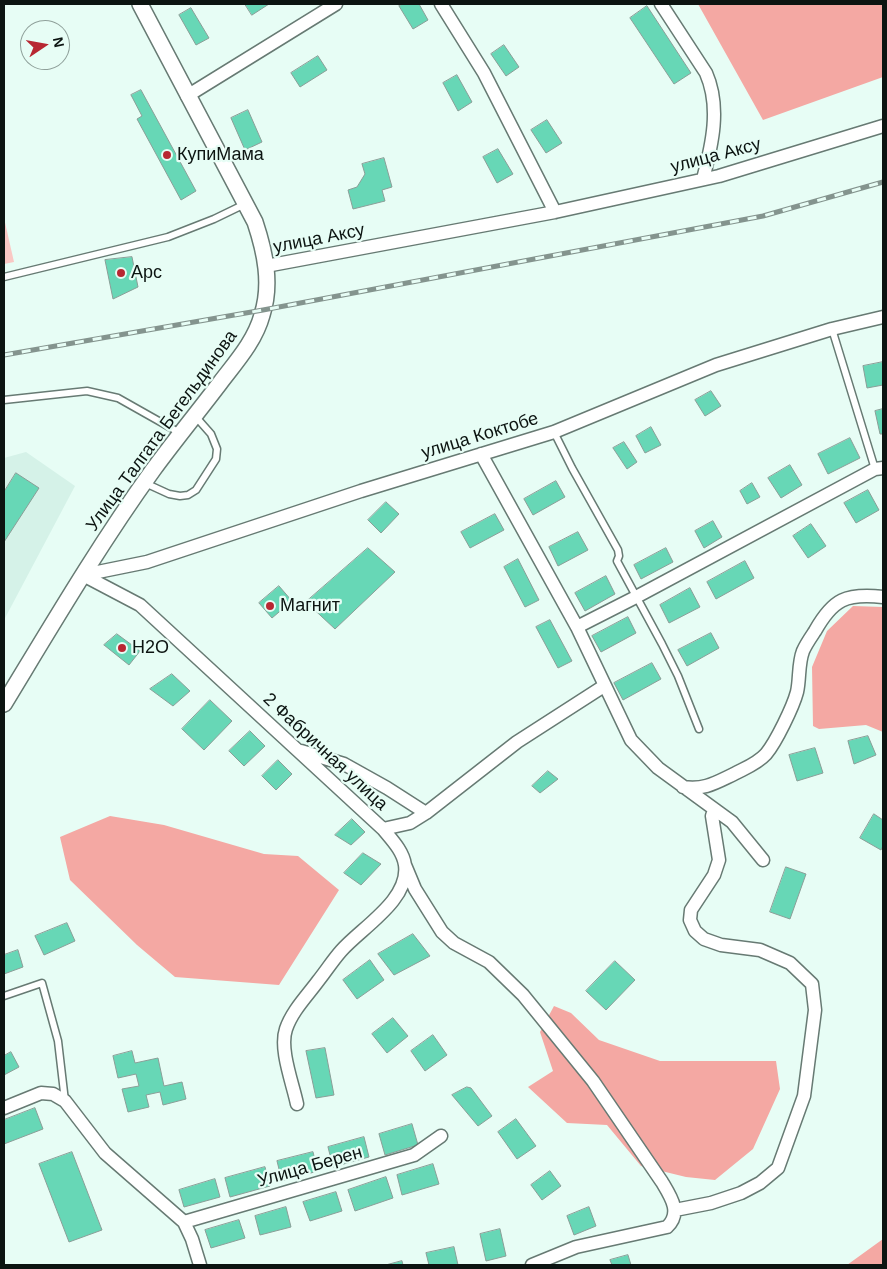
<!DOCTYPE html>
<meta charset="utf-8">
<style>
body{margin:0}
#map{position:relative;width:887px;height:1269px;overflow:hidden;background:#e7fdf5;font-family:Arial,sans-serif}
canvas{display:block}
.frame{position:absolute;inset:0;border:5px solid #0c1411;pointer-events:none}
.north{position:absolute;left:20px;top:20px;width:50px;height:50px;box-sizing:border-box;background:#e7fdf5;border:1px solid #8fa09a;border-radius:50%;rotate:78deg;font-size:14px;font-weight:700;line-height:20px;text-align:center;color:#0c1411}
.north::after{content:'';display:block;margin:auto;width:18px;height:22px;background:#b82732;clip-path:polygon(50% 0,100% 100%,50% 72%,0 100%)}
</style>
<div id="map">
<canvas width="887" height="1269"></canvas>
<div class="frame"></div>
<div class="north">N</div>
</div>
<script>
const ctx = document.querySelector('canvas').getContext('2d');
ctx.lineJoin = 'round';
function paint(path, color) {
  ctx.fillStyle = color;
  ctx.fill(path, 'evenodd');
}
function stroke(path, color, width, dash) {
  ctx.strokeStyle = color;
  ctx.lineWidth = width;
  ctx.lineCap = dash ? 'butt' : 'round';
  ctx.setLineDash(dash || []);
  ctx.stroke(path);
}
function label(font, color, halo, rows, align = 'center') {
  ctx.font = font + ' Arial,sans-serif';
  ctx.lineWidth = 4.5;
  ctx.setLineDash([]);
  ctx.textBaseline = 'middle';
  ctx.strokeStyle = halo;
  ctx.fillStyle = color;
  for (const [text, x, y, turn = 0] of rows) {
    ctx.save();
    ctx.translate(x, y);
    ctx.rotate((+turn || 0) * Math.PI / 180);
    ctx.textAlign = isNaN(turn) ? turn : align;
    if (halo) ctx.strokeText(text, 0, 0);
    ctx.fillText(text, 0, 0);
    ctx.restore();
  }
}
const built = new Path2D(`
 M26,452L75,486L4,620V458Z`);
const green = new Path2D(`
 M4,218L14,262L4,264Z`);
const forest = new Path2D(`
 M698,4H883V77L763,120Z
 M853,606L883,607V732L866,725L819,729L813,726L812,667L827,631Z
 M110,816L164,825L264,854L298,856L339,890L279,985L175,977L137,945L70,880L60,837Z
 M554,1006L571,1013L599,1040L660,1061H776L780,1089L753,1149L715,1180L686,1177L641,1166L607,1125L567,1123L528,1087L553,1071L540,1032Z
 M883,1239V1265H847Z`);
const building = new Path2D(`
 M245,4H269L252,15Z
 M403,4H419L428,20L413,29L399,6Z
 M647,6L691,73L674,84L630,18Z
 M191,8L209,38L196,45L179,15Z
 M504,45L519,67L506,76L491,54Z
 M318,56L327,70L300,87L291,73Z
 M457,75L472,102L458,111L443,83Z
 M141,90L196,191L181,200L137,119L142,116L131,95Z
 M248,110L262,142L245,150L231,118Z
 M547,120L562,143L546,153L531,130Z
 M498,149L513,174L497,183L483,157Z
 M384,158L392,187L382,190L385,201L353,209L348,190L357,187L365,174L362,164Z
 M132,257L138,287L113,299L105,260Z
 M883,362V385L867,388L863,366Z
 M711,391L721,406L705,416L695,400Z
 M883,409V434H880L875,411Z
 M651,427L661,445L645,453L636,436Z
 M850,438L860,458L828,474L818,454Z
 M624,442L637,462L627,469L613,448Z
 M790,465L802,485L781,498L768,478Z
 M16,473L39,488L4,542V492Z
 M556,481L565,497L533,515L524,499Z
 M752,483L760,497L747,504L740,491Z
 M868,490L879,510L856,523L844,503Z
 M386,502L399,514L381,533L368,520Z
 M495,514L504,530L470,548L461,532Z
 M713,521L722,537L704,548L695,531Z
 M811,524L826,546L808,558L793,536Z
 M578,532L588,550L558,566L549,547Z
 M368,548L395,572L335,629L306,602Z
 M666,548L673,562L641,579L634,565Z
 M518,559L539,600L525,607L504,567Z
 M745,561L754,578L716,599L707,582Z
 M606,576L615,594L585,611L575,593Z
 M279,586L292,601L272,618L259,603Z
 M690,588L700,607L669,623L660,605Z
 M628,617L636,633L601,652L592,636Z
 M550,620L572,661L558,668L536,627Z
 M711,633L719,648L687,666L678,650Z
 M117,634L140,651L129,665L104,645Z
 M652,663L661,679L623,700L614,683Z
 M172,674L190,691L173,706L150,689Z
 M210,700L232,721L204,750L182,729Z
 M250,731L265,746L244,766L229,751Z
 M868,736L876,755L854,764L848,741Z
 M815,748L823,773L797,781L789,755Z
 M278,760L292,774L276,790L262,776Z
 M548,771L558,779L540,793L532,786Z
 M874,814L883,820V846L881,850L860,838Z
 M352,819L365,832L351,845L335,835Z
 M363,853L381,864L361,885L344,873Z
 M786,867L806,874L790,919L770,912Z
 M67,923L75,941L44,955L35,936Z
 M413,934L430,956L394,975L378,954Z
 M18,950L23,967L4,974V955Z
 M370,960L384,980L357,999L343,980Z
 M615,961L635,980L606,1010L586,991Z
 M393,1018L408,1036L387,1053L372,1034Z
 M433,1035L447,1055L425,1071L411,1051Z
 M325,1048L334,1095L316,1098L306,1051Z
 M132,1051L135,1063L158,1058L164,1086L182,1082L186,1099L163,1105L160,1092L146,1095L149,1107L128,1112L122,1089L139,1086L136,1074L118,1078L113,1056Z
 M11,1052L19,1067L4,1075V1056Z
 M467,1087L471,1088L492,1116L478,1126L452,1095Z
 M35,1108L43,1129L4,1144V1120Z
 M516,1119L536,1146L517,1159L498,1132Z
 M412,1124L418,1145L385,1155L379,1134Z
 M364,1137L369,1157L333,1167L328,1147Z
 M72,1152L102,1230L69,1242L39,1164Z
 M313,1152L318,1171L282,1181L277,1161Z
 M433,1164L439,1184L402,1195L397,1175Z
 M265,1167L270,1186L230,1197L225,1178Z
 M550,1171L561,1186L542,1200L531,1185Z
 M386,1177L393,1198L355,1211L348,1190Z
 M215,1179L220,1197L184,1207L179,1190Z
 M336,1192L342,1211L310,1221L303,1202Z
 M286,1207L291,1227L260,1235L255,1216Z
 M589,1207L596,1226L574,1235L567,1216Z
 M239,1220L245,1238L211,1248L205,1230Z
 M500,1229L506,1256L486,1261L480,1234Z
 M454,1247L458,1265H429L426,1253Z
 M628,1255L631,1265H612L610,1260Z
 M402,1261L403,1265H386Z`);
const service = new Path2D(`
 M4,277L168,237L214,219L245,204
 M832,329L875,469
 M4,400L87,391L118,398L180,433
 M554,432L572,468L618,550L619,556L617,561L662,644L678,676L699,729
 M145,483L169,494L180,496L188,495L196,490L216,459L217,449L211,434L196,417
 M4,996L42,983L58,1041L65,1101`);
const minor = new Path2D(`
 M441,4L484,73L555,212
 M661,4L706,73C721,107 712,145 703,179
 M187,96L336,4
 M266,266L555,212L719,176L883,126
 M481,454L577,627L631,740L658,768L732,822L763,860
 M83,575L147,562L361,491L554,432L716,365L832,329L883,317
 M83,575L140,605L383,829L410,823L426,813L517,742L604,686
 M577,627L636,597L875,469L883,468
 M301,751L344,764L387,788L426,813
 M683,787C705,790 715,783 734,774C745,768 757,764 766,754C776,742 793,707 797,692C800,679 798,664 803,651C806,644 811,637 815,631C833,599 846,593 883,597
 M405,865L415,889L442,932L454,943L489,962L523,995L593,1081L662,1182C671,1197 682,1213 667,1227L576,1247L532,1265
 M297,1104C293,1084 279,1049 286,1029C292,1011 307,996 318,981C326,971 333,960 341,951C361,928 410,900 405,865C403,851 392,840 383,829
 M4,1108L41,1093L53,1094L65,1101L105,1153L184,1222L192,1239L200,1265
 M675,1210L711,1203L741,1193L760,1183L778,1168L804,1096L815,1010L812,984L790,963L760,950L721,945L704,939L695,931L690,920L691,910L714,875L719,860L712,816L714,810
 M184,1222L414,1155L441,1136`);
const tertiary = new Path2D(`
 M4,704C52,625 99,545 153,470C175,440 198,412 220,383C236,362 255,341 262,315C272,284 265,252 255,222L140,4`);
const rail = new Path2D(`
 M4,355L263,310L763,216L883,182`);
const markers = [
 [167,155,5,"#b82732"],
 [121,273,5,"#b82732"],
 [270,606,5,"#b82732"],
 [122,648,5,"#b82732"]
];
const poiNames = [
 ["КупиМама",177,155],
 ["Арс",131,273],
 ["Магнит",280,606],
 ["H2O",132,648]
];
const streetNames = [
 ["улица Аксу",716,156,-15],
 ["улица Аксу",319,239,-11],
 ["Улица Талгата Бегельдинова",162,431,-54],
 ["улица Коктобе",480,436,-17],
 ["2 Фабричная улица",325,752,43],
 ["Улица Берен",310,1167,-16]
];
paint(built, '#d5f2e8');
paint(green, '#fac8c4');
paint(forest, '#f4a8a3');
paint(building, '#67d7b6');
stroke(building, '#8a9e97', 1);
stroke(service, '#677a73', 9);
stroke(minor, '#677a73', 15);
stroke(tertiary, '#677a73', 18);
stroke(service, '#fff', 6);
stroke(minor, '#fff', 12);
stroke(tertiary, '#fff', 15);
stroke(rail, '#84948e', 5);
stroke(rail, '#e7fdf5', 3, [9]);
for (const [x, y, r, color] of markers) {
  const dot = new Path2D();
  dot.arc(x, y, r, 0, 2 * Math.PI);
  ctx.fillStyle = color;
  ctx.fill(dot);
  stroke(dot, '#e7fdf5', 2);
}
label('18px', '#0c1411', '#e7fdf5', poiNames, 'left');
label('18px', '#0c1411', '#e7fdf5', streetNames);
</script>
